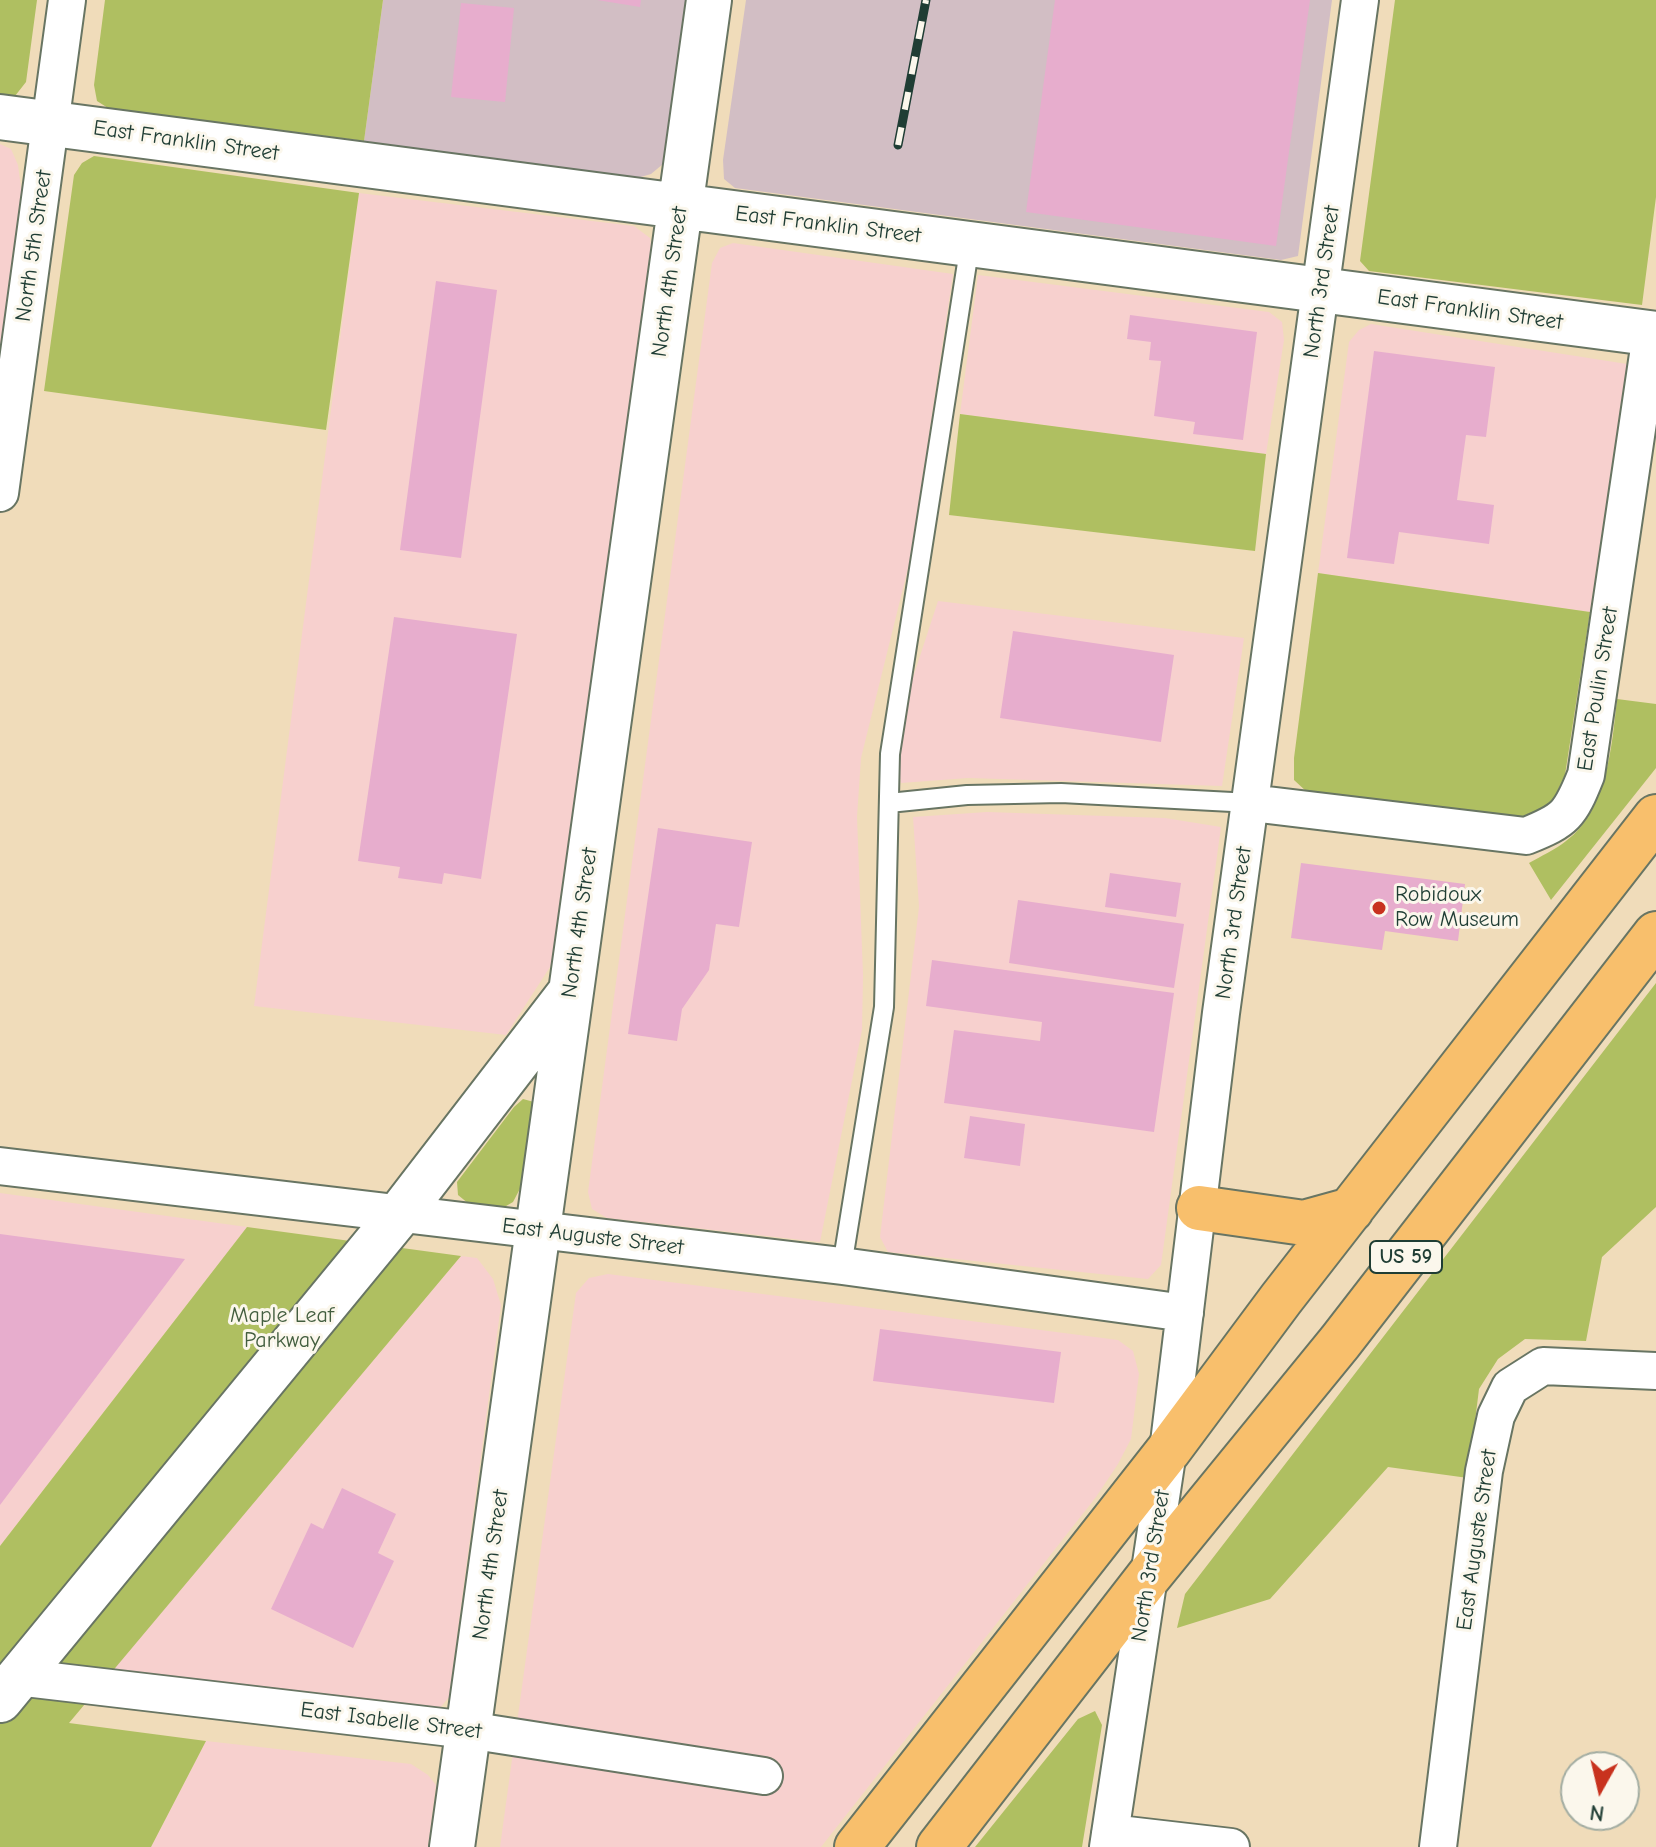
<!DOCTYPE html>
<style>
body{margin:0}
#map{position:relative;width:1656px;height:1847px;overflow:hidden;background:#f0dcba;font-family:"Comic Neue",sans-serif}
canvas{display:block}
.north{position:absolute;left:1560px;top:1751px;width:80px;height:80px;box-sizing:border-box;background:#fbf7ec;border:2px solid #a3ada2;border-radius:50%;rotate:188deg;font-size:22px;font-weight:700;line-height:32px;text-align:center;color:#1f3d34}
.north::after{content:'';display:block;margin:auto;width:28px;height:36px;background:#c8321e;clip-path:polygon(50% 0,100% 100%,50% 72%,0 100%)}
</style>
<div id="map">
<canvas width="1656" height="1847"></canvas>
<div class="north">N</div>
</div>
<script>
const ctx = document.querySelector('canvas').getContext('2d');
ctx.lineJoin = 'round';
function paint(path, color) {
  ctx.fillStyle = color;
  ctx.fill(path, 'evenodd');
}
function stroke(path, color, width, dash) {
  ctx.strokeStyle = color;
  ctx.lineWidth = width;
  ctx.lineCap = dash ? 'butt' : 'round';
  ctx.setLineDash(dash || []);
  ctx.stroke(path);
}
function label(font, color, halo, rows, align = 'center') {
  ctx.font = font + ' "Comic Neue",sans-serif';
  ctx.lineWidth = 6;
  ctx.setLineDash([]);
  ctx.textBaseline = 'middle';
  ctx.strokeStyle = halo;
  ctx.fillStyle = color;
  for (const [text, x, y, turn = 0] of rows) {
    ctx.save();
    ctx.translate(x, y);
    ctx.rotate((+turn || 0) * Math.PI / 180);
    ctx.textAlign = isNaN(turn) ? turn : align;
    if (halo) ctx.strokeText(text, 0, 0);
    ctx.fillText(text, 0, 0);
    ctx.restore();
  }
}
const built = new Path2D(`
 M0,144L11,149L18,165L24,210L0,387Z
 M359,193L634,226L650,238L653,264L558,943L550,967L506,1035L254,1006Z
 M733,243L953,274L911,556L861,758L857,817L863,975L862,1030L820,1242L607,1218L592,1209L588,1192L712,263L720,248Z
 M978,275L1269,312L1282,322L1284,340L1266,454L960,414Z
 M1371,324L1627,364L1590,612L1318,573L1349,342L1359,330Z
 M938,601L1244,638L1222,786L968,778L901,783L896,751L906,699Z
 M987,812L1165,818L1221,827L1161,1265L1148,1279L888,1252L880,1237L919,907L913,817Z
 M0,1193L247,1227L0,1546Z
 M461,1256L477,1258L493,1279L501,1305L449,1697L439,1709L111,1672Z
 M608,1274L1118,1340L1133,1351L1139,1374L1131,1439L1118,1464L1096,1497L821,1847H500L576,1293L589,1278Z
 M206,1741L411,1764L428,1775L436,1785L428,1847H151Z`);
const industrial = new Path2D(`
 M383,0H686L663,164L651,174L634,179L364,141Z
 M746,0H1332L1298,256L1281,260L735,188L724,179L723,160Z`);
const green = new Path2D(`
 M0,0H37L26,82L15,96L0,98Z
 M105,0H383L364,141L108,108L97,101L94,85Z
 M1395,0H1656V197L1642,305L1369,271L1360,261Z
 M94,156L359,193L326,430L44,391L74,175L82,163Z
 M960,414L1266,454L1255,551L949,515Z
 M1318,573L1590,612L1565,775L1550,806L1520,817L1307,792L1294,780V758Z
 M1617,699L1656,704V768L1551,900L1529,863C1541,856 1555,850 1566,841C1607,811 1612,745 1617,699Z
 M1656,983V1207L1602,1257L1586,1341L1525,1339L1498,1359L1479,1389L1468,1478L1388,1467L1270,1599L1177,1628L1185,1594Z
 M523,1099L534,1102L523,1183L513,1202L501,1209L469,1204L458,1195L457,1182L514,1107Z
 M247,1227L461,1256L69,1723L206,1741L151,1847H0V1546Z
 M1095,1711L1102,1725L1082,1847H975L1078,1719Z`);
const building = new Path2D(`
 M597,0H641L640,7Z
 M1055,0H1310L1276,246L1026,212Z
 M461,3L514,8L505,102L451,97Z
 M436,281L497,290L461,558L400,550Z
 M1130,315L1257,332L1243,440L1193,434L1195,422L1154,416L1161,361L1149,360L1151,342L1127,339Z
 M1374,351L1495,367L1486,437L1466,435L1457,500L1494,505L1489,544L1399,532L1394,564L1347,558Z
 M394,617L517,634L481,879L444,873L442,884L398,878L400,867L358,861Z
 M1013,631L1174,655L1161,742L1000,718Z
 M658,828L752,842L739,927L716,924L709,970L682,1009L677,1041L628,1034Z
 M1301,863L1465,884L1458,941L1385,931L1382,950L1291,938Z
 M1110,873L1181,883L1176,917L1105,907Z
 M1018,900L1184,924L1174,988L1009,963Z
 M932,960L1174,993L1154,1132L944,1103L954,1030L1040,1041L1042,1022L926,1006Z
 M970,1116L1025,1124L1020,1166L964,1158Z
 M0,1234L185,1259L0,1505Z
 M880,1329L1061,1352L1054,1403L873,1381Z
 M342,1488L396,1514L378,1553L394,1561L353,1648L271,1609L311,1523L323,1529Z`);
const service = new Path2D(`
 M889,803L967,795L1061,793L1251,803
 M842,1266L884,1007L890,754L970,244`);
const minor = new Path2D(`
 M0,493L67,0
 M1251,803L1526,836C1566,820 1570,815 1586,775L1651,334
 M0,1166L842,1266L1185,1313
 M17,1677L468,1730L764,1776
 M1110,1833L1231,1847
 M1108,1847L1168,1451L1221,1013L1360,0
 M1438,1847L1484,1471L1496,1416L1510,1387L1543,1366L1656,1371`);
const tertiary = new Path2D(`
 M0,117L1656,334
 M0,1700L399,1215L569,994
 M452,1847L709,0`);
const primary = new Path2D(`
 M1199,1208L1304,1223L1351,1210
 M857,1847L1168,1451L1281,1299L1656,817
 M939,1847L1149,1576L1340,1342L1656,934`);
const rail = new Path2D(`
 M898,145L926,0`);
const markers = [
 [1379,908,8,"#c8321e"]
];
const shields = [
 [1406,1257,72]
];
const shieldNames = [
 ["US 59",1406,1257]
];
const streetNames = [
 ["East Franklin Street",186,141,8],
 ["East Franklin Street",828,225,7],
 ["North 5th Street",34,246,-82],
 ["North 4th Street",670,282,-82],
 ["North 3rd Street",1322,282,-82],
 ["East Franklin Street",1470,310,8],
 ["East Poulin Street",1598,689,-81],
 ["North 4th Street",580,923,-82],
 ["North 3rd Street",1234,923,-82],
 ["East Auguste Street",593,1237,7],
 ["East Auguste Street",1477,1540,-82],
 ["North 4th Street",491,1565,-82],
 ["North 3rd Street",1151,1566,-81],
 ["East Isabelle Street",391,1721,7]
];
const poiNames = [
 ["Robidoux",1395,895],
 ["Row Museum",1395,920]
];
const parkNames = [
 ["Maple Leaf",282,1316],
 ["Parkway",282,1341]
];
paint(built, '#f7d0ce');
paint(industrial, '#d2bec4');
paint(green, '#afbf61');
paint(building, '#e7adcd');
stroke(service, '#687563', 22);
stroke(minor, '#687563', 40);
stroke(tertiary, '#687563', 48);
stroke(primary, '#687563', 48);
stroke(service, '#fff', 18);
stroke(minor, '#fff', 36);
stroke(tertiary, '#fff', 44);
stroke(primary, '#f8bf6c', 44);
stroke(rail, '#1f3d34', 9);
stroke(rail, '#fbf7ec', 6, [18]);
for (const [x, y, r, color] of markers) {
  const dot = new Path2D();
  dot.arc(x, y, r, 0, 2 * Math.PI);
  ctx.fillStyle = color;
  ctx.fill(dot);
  stroke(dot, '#fbf7ec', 3);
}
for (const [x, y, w] of shields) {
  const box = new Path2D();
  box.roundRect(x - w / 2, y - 16, w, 32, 6);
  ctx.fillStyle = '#fbf7ec';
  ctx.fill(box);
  stroke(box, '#1f3d34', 2);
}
label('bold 20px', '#1f3d34', null, shieldNames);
label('22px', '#1f3d34', '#fbf7ec', streetNames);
label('22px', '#1f3d34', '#fbf7ec', poiNames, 'left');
label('22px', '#435e3f', '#fbf7ec', parkNames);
</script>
